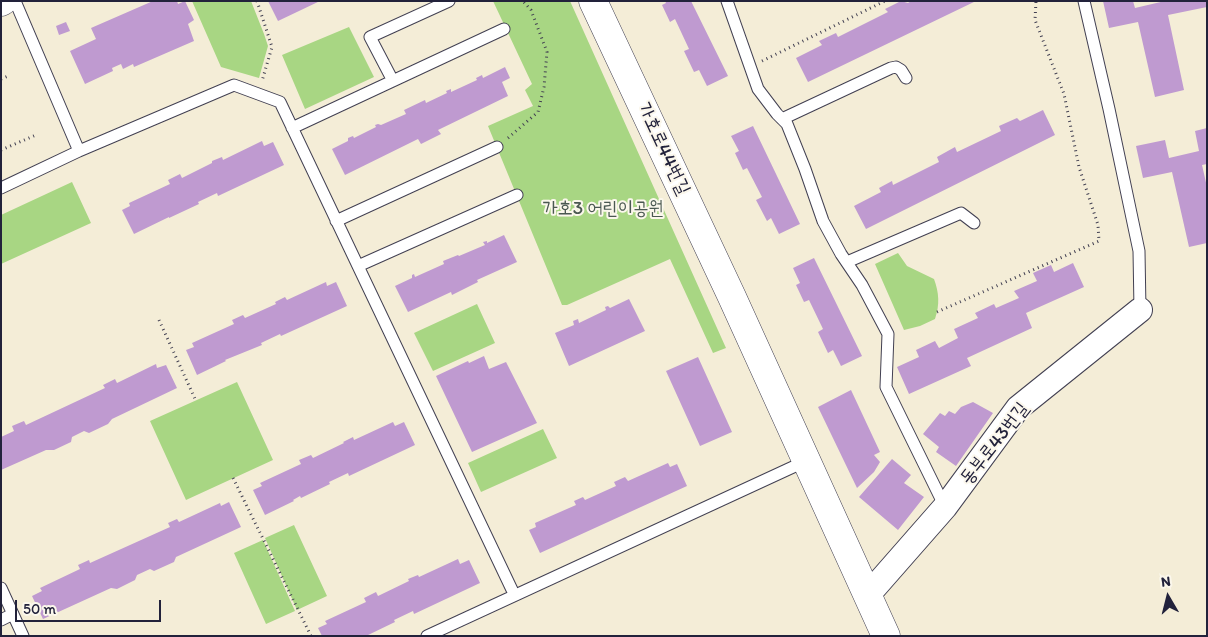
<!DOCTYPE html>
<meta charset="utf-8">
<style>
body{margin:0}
#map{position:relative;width:1208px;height:637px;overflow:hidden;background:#f4edd7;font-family:Itim,sans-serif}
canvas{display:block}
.frame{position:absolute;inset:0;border:2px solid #22223b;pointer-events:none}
.north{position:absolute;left:1143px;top:572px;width:50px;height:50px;-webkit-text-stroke:4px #fbf7ec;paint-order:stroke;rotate:352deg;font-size:14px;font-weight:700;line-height:20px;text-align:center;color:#22223b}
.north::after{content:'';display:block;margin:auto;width:18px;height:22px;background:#22223b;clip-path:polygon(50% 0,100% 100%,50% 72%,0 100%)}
.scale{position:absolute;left:15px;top:600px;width:146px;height:22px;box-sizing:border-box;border:2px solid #22223b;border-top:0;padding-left:6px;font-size:15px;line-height:18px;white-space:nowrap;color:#22223b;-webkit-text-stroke:4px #fbf7ec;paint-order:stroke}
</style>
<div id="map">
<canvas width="1208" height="637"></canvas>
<div class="frame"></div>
<div class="north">N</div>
<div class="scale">50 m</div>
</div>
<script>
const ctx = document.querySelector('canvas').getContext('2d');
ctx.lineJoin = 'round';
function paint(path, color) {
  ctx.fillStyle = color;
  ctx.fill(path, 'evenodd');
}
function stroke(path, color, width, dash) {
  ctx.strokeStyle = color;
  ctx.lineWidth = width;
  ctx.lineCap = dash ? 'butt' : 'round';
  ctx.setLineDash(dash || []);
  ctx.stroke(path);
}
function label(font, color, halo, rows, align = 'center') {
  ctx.font = font + ' Itim,"Poor Story",sans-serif';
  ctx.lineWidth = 4;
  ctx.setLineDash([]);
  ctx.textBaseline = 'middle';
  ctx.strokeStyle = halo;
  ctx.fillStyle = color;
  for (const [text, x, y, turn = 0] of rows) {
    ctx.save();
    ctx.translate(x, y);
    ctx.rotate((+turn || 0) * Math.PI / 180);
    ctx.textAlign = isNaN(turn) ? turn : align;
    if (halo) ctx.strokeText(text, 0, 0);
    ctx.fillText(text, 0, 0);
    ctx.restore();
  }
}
const green = new Path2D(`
 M192,1H251L264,34L268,46L259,78L221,67Z
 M493,1H570L726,348L713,353L670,259L567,305H562L488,126L533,106L525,90L532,84Z
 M349,27L374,77L305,109L282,55Z
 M72,182L91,223L1,264V215Z
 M898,253L907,266L934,279C939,293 940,304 935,319L920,326L904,330L875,264Z
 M477,304L495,343L433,371L414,333Z
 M237,382L273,460L186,500L150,421Z
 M543,429L557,458L481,492L468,463Z
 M294,525L327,596L297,610L265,538Z
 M263,540L295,611L266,624L234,553Z`);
const building = new Path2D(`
 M153,1H177L178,4L185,1L194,20L188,24L194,41L134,67L133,64L123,69L121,64L112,68L113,71L85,84L70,51L96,39L91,28Z
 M268,1H320L278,21Z
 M665,1H691L728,76L707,86L699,70L694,72L684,51L689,49L675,19L670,22L662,5L666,3Z
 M901,1L908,3L911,1H976L808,82L796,58L822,45L819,41L836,33L838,37L888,12L885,9Z
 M1103,1H1133L1135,8L1165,1H1207V7L1168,15L1184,90L1155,97L1138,22L1109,28Z
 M66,22L70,31L59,35L56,26Z
 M505,67L510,78L502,82L508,96L438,130L441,134L421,144L418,139L345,175L332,149L348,141V138L353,136L354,138L376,127L375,125L378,124L381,125L406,114L404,110L425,100L426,103L447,93L446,91L451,89V92L477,80L476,78L482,75L483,78Z
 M1043,110L1055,135L866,229L854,206L881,192L879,188L892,181L893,185L939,162L937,157L955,147L957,152L1001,131L999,126L1017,118L1020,121Z
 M753,126L800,224L779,234L771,218L767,221L756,200L762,197L747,168L743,170L735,153L739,151L731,136Z
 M1207,128V164L1202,165L1207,187V243L1189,247L1172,172L1143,178L1136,146L1165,140L1169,158L1199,151L1195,131Z
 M262,141L264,146L273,142L284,165L218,196L217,193L198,202L199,204L169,218V217L134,234L122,210L130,206L129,203L170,184L168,180L180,174L182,178L212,163V161L222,157L223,160Z
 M504,235L517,262L477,280L478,282L452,295L451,292L408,312L395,286L412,278V275L414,274L415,277L444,264L443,261L458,255L459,256L485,245L483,242L487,241V243Z
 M814,258L862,356L841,366L833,350L828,353L818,332L823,329L809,300L804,302L796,285L800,283L793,268Z
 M1073,263L1084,287L1026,313L1032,328L967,358L971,366L909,394L897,367L919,357L916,350L935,341L939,348L958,338L954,329L978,318L975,313L994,304L996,308L1019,298L1014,291L1037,281L1033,273L1051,265L1054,272Z
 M326,282L327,286L336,282L347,306L281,336L280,334L261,343L262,345L225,360L226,361L197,375L186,350L194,347L192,343L234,324L232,320L243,315L245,318L276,304L275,302L285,297L287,300Z
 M629,299L645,331L569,366L555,333L574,325L573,321L578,319L579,323L606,310L605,307L608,306L610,308Z
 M484,356L489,369L506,362L537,423L472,452L436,376L468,361L469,363Z
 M698,357L732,432L700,446L666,371Z
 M156,364L157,368L166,365L177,388L112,419L108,424L89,433L84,431L72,437L71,442L54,450H46L1,470V437L14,431L12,426L24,421L26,425L105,388L103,385L115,379L117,383Z
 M851,390L880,452L874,455L880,462L874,472L857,488L818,407Z
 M973,402L993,413L956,466L936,452L939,447L923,434L940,413L945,416L949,411L955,414L961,407Z
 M393,422L395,426L404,422L415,445L349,476L348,473L329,482L330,484L301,498L300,496L293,500L294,501L265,515L253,490L262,486L260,483L301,464L299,460L311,455L313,458L344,443L343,442L353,437L354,440Z
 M892,459L911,475L904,483L924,497L898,530L859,497Z
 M668,463L670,467L677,464L687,486L540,553L529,530L536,527L535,523L576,505L574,501L583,497L585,500L616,486L614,482L625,477L628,481Z
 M229,502L241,527L176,557L174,562L154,571L150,569L137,575L135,580L117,589L111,588L43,619L32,596L42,591L40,588L80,569L78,565L89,560L90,563L170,527L168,523L177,519L179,522L220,503L221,506Z
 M458,559L460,564L469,560L480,583L414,614L413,611L394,620L395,622L366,636H322L318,628L327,624L325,621L366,602L364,598L376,592L378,596L409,581L408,579L418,575L419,577Z`);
const path = new Path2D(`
 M257,1L272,47L262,81
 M762,61L885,1
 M1,79L8,76
 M508,138L538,112L544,87L547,52L531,10L523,1
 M1,150L36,135
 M937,312L1099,241L1098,225L1079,167L1064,94L1035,20L1036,1
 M159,320L196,401
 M233,478L311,636`);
const lane = new Path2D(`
 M15,1L79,151L234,85L280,102L514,594
 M727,1L758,89L777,114L787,124L805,169L823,221L841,254L862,285L888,334L886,387L945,507
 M1084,1L1109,109L1139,251L1140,310
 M393,81L370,37L449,1
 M782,119L891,68L896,67L901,70L906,78
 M292,128L504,29
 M1,188L79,151
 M336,221L497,147
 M847,262L961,213L974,223
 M358,266L517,195
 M1,588L23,636
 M1,620L13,614
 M427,636L806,461`);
const street = new Path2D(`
 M867,596L945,507L1018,408L1140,310`);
const secondary = new Path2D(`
 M593,1L732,297L886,636
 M1,2L3,1`);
const streetNames = [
 ["가호로44번길",663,149,65],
 ["동부로43번길",995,444,-52]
];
const parkNames = [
 ["가호3 어린이공원",603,209]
];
paint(green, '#a8d683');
paint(building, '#bf9ad0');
stroke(lane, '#424052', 13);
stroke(street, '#424052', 26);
stroke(secondary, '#424052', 29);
stroke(path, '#424052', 3, [1, 4]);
stroke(lane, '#fff', 11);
stroke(street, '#fff', 24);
stroke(secondary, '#fff', 28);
label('19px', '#22223b', '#fbf7ec', streetNames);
label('19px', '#4a5851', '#fbf7ec', parkNames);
</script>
